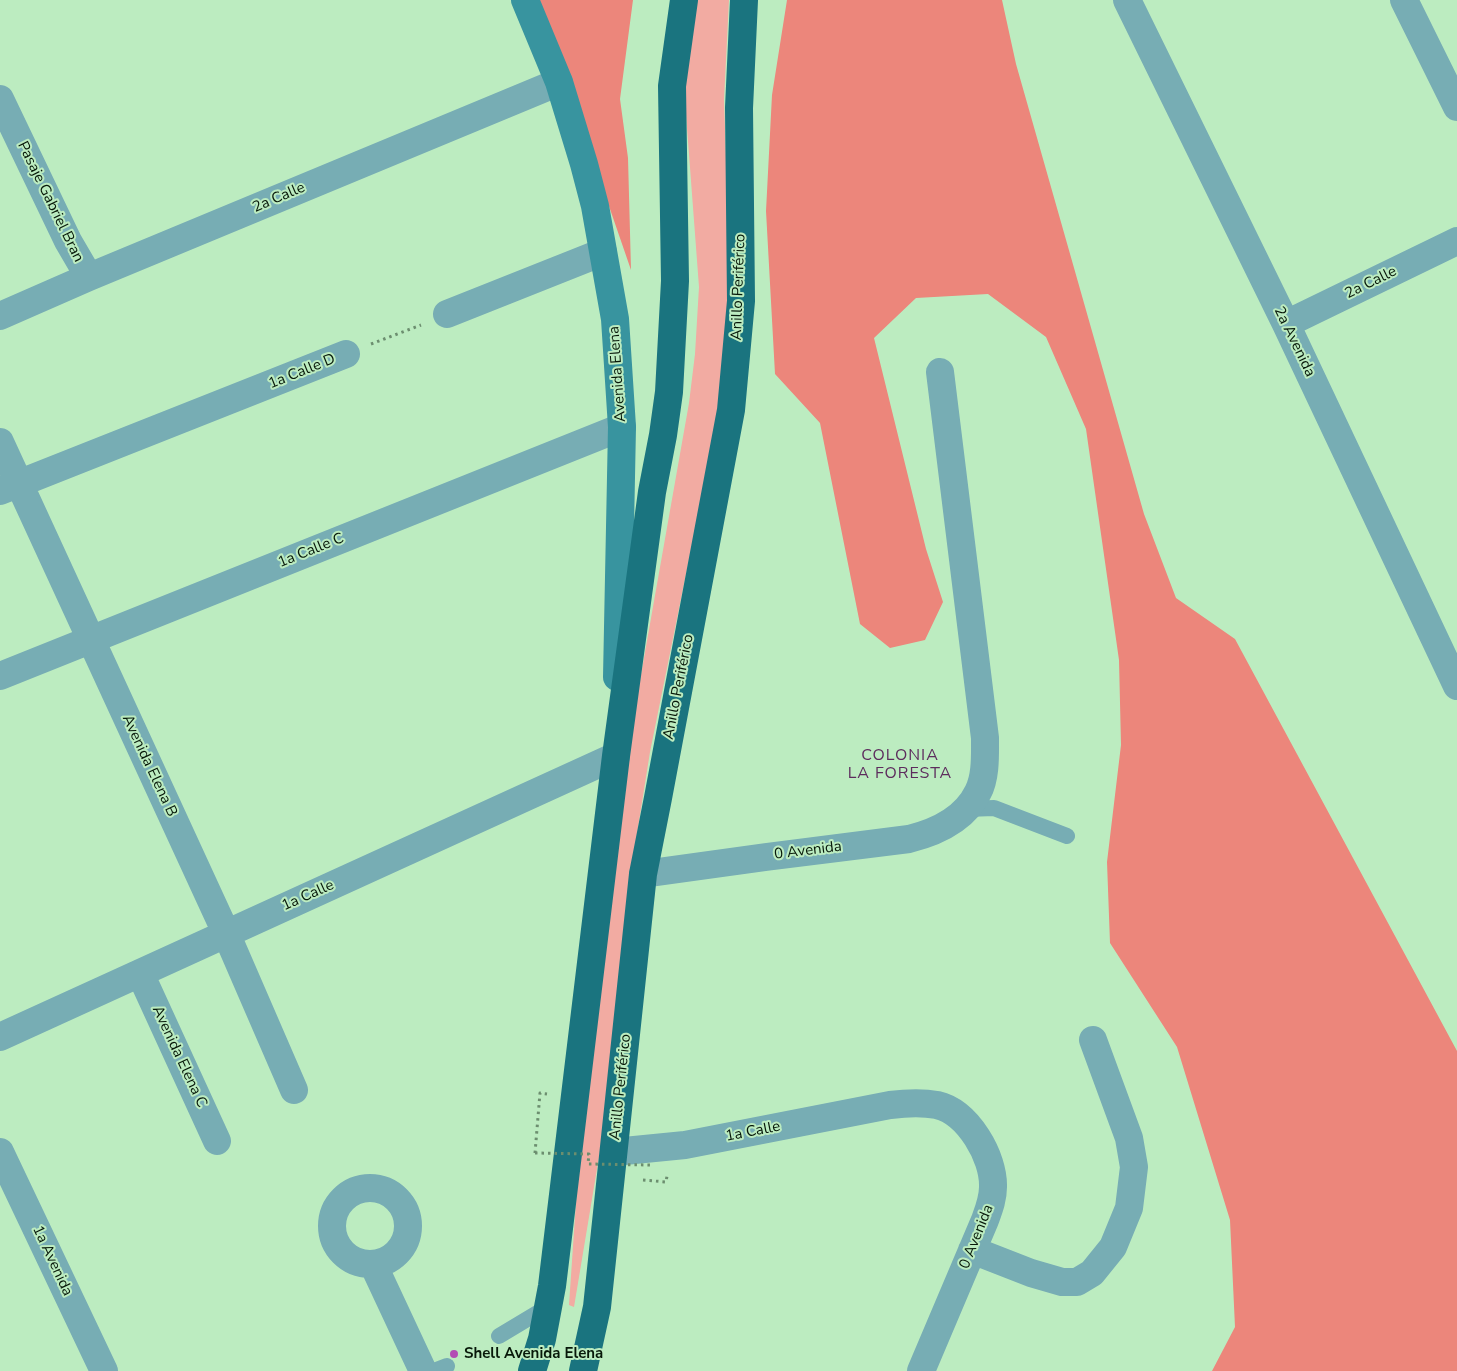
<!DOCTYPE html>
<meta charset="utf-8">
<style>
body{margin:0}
canvas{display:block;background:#bcecc0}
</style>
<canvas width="1457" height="1371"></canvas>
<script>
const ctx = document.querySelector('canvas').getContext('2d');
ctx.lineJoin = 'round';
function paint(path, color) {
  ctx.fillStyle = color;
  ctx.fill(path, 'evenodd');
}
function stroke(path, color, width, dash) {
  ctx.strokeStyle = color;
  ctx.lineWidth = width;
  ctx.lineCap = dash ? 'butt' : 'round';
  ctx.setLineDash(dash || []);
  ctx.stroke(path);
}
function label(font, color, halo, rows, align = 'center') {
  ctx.font = font + ' "Nunito Sans",sans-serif';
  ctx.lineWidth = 4;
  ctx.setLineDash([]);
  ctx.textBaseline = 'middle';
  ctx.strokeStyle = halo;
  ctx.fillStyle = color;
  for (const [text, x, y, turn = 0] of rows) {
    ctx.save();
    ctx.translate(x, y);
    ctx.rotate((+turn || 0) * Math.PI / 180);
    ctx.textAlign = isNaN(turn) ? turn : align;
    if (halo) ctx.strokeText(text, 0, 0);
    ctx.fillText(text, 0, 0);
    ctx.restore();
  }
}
const green = new Path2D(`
 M695,0H729L724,100L731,297L720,406L650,752L633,859L602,1139L574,1307L569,1305L580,1143L627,754L689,403L695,354L699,287L684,88Z`);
const forest = new Path2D(`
 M538,0H633L620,99L628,158L631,270Z
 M787,0H1002L1016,64L1144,514L1176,598L1235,639L1457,1051V1371H1212L1235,1327L1230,1220L1177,1047L1110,943L1107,862L1121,745L1119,660L1086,429L1046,337L988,294L916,298L874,338L926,549L943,602L925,640L890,648L860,624L820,423L775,374L766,211L772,95Z`);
const path = new Path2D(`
 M371,344L421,325
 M535,1153L540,1093L547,1094
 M643,1180L666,1182L667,1176`);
const service = new Path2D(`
 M966,809L994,808L1067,836
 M499,1336L549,1306
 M434,1371L447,1366`);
const minor = new Path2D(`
 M1127,0L1286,324L1457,686
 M1404,0L1457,107
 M0,99L68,241L89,277
 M447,314L603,252
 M0,316L89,277L559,82
 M1286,324L1457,241
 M0,442L226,933L294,1090
 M0,491L346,354
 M0,676L622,427
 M643,874L766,857L909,839C937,832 965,819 978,792C986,777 985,755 985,738L940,372
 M140,973L217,1141
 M0,1037L616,756
 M0,1152L104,1371
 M614,1152L685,1145L890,1105C906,1103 921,1102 937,1105C968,1112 994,1157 993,1187C993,1199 989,1209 985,1220L921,1371
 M332 1226a38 38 0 1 1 76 0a38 38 0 1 1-76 0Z
 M972,1250L1031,1273L1062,1282H1077L1092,1273L1113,1247L1129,1208L1134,1167L1129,1138L1093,1040
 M373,1264L423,1371`);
const secondary = new Path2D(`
 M525,0L559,82L584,164L595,206L615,319L622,427L617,677`);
const trunk = new Path2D(`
 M532,1371L542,1339L552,1286L616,756L652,492L663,435L669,392L675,281L672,86L684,0
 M583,1371L597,1307L643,874L658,798L731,410L741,301L739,108L744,0`);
const pathBridge = new Path2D(`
 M535,1153L589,1154L588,1164L651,1165`);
const markers = [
 [454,1354,5,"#b34eb4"]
];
const streetNames = [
 ["2a Calle",279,198,-23],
 ["Pasaje Gabriel Bran",50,202,64],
 ["2a Calle",1371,283,-26],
 ["Anillo Periférico",739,287,-88],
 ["2a Avenida",1294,342,64],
 ["1a Calle D",302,372,-22],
 ["Avenida Elena",618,374,-94],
 ["1a Calle C",311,551,-22],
 ["Anillo Periférico",679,687,-79],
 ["Avenida Elena B",149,766,65],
 ["0 Avenida",808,851,-7],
 ["1a Calle",308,896,-24],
 ["Avenida Elena C",179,1057,65],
 ["Anillo Periférico",621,1087,-84],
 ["1a Calle",753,1132,-11],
 ["0 Avenida",977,1237,-68],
 ["1a Avenida",52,1261,65]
];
const poiNames = [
 ["Shell Avenida Elena",464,1354]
];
const neighbourhoodNames = [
 ["COLONIA",900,756],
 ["LA FORESTA",900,774]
];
paint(green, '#f2aba2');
paint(forest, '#ec867b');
stroke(path, '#6c8e6f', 3, [2.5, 4]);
stroke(service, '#77adb4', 16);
stroke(minor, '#77adb4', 28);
stroke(secondary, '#38949f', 28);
stroke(trunk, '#1a747f', 28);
stroke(pathBridge, '#6c8e6f', 3, [2.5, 4]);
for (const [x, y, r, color] of markers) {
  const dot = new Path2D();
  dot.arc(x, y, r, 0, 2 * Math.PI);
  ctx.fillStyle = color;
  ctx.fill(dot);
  stroke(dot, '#bcecc0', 2);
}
label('15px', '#071809', '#bcecc0', streetNames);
label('bold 15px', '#071809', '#bcecc0', poiNames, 'left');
ctx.letterSpacing = '1px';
label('16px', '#5d2c5d', '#bcecc0', neighbourhoodNames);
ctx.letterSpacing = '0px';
</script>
